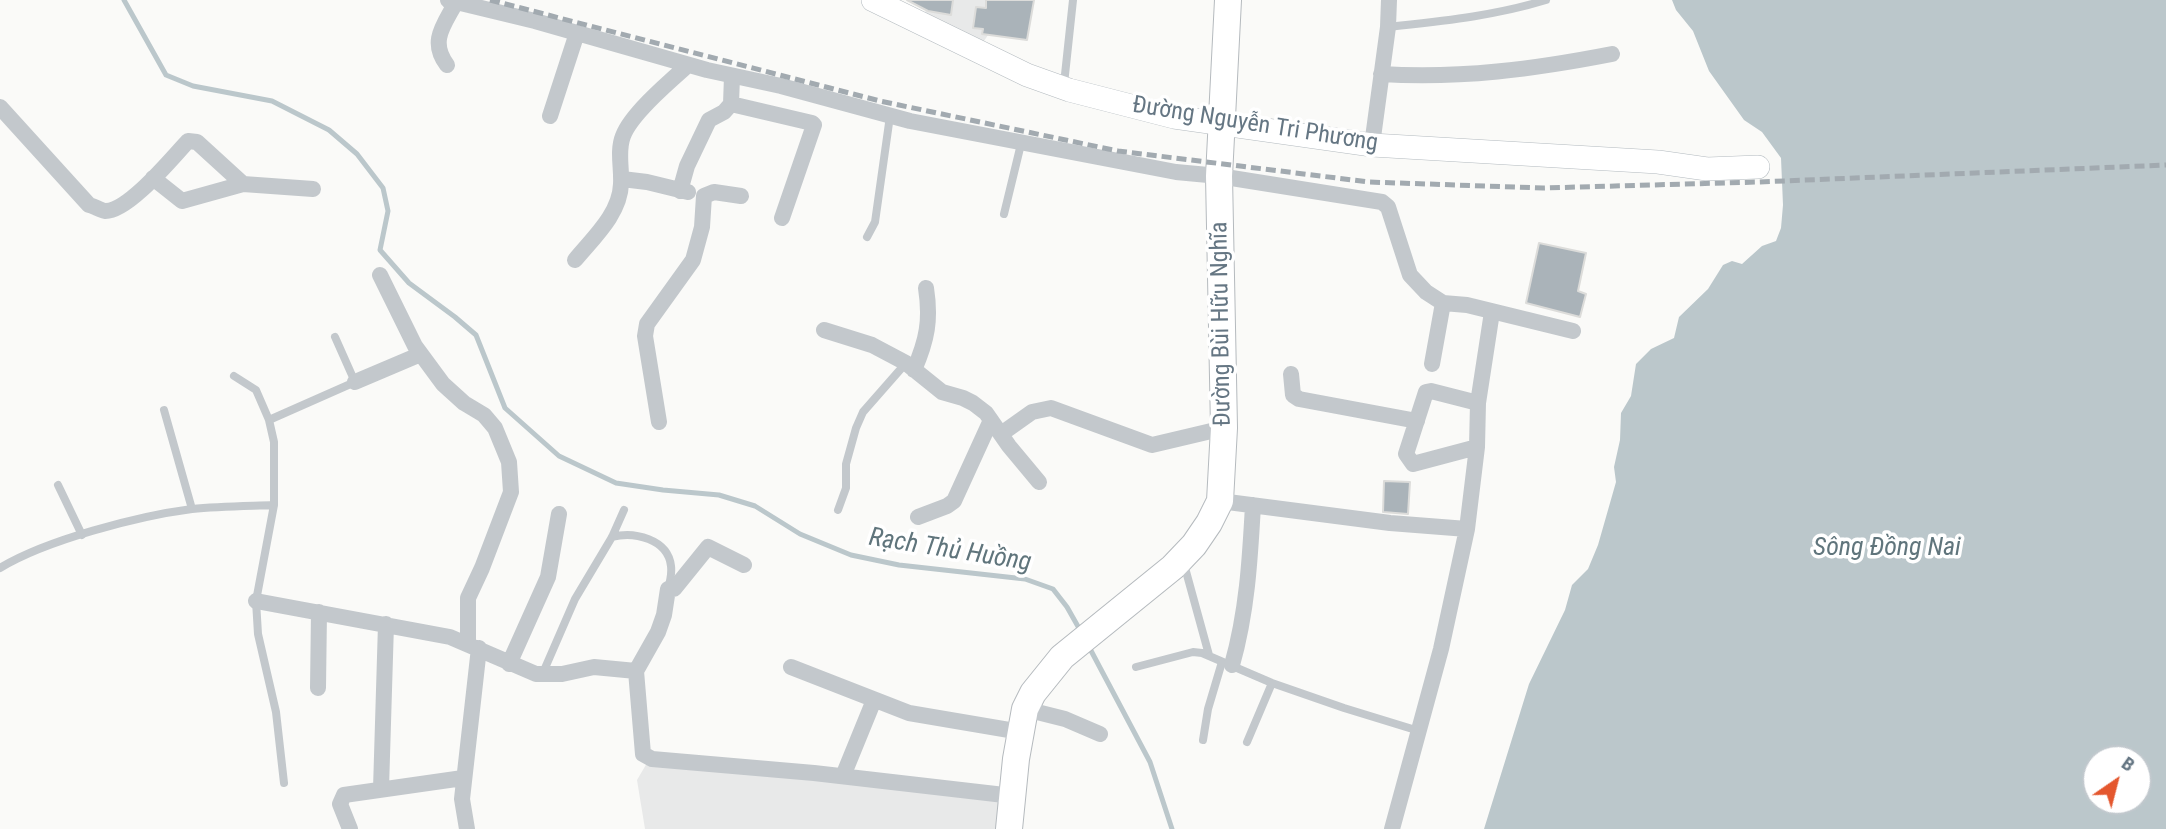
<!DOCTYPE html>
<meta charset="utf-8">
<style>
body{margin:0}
#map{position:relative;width:2166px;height:829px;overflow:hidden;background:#fafaf8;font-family:"Roboto Condensed",sans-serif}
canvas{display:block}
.north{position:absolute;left:2082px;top:745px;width:70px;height:70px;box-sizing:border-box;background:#fff;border:2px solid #c1c8cd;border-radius:50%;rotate:35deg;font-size:19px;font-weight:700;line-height:28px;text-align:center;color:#657683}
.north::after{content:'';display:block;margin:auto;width:24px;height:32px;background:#e4572e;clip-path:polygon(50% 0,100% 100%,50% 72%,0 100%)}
</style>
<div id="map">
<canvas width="2166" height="829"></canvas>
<div class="north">B</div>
</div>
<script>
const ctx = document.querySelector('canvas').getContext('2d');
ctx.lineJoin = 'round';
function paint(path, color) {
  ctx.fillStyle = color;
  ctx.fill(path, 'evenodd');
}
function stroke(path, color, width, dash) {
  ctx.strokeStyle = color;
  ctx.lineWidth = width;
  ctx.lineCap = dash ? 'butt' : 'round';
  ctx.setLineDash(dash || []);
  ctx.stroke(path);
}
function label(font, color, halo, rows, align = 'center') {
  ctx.font = font + ' "Roboto Condensed",sans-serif';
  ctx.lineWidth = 7;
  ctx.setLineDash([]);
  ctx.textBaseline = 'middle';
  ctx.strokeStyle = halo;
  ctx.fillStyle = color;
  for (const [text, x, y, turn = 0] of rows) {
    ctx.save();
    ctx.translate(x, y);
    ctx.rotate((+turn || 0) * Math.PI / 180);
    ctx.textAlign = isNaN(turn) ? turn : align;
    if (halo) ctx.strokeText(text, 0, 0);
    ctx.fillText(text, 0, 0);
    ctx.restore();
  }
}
const built = new Path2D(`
 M927,0H1034L1027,40L988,35L982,44L925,15Z
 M647,763L813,779L1002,800L999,829H645L637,780Z`);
const water = new Path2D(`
 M1672,0H2166V829H1484L1529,684L1565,610L1572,585L1588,569L1598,545L1616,482L1614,467L1620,440L1621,413L1631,396L1636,364L1651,349L1674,338L1679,317L1708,289L1723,265L1732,261L1742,264L1762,246L1776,241L1781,228L1783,205L1781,158L1762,132L1744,120L1709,71L1693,31L1676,10ZM2096,759H2138V801H2096Z`);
const stream = new Path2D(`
 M124,0L166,75L193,86L272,101L329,130L357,154L383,188L388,211L380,250L409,283L455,317L476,335L505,408L559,456L616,483L663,490L719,495L755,506L800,534L851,555L899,565L1025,579L1053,589L1067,607L1080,630
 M1088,645L1150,762L1172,829`);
const building = new Path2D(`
 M907,0H953L951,15L928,11Z
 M986,0H1034L1027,40L982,34L983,29L973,28L976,7L986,8Z
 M1539,243L1586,253L1578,291L1586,294L1580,317L1526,303Z
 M1384,481L1410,482L1408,514L1383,512Z`);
const service = new Path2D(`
 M1388,27C1442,21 1494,16 1546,0
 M1064,84L1073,0
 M1004,214L1021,144
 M867,237L875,222L890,116
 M234,376L256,390L269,420L274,442V505L256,601L258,634L276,712L284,783
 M164,410L192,509
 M269,420L355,382L335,337
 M58,485L82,535
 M838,510L846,488V464L856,428L863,412L906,363
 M612,537C634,531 668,539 671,566C672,574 670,582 668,589
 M1184,564L1209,655
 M0,568C46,540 138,516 192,509C219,506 247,506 274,505
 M1136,667L1193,652L1202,653L1272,683L1344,708L1419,731
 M542,675L575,599L612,537L624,510
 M1203,740L1208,709L1222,662
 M1247,742L1272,683`);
const minor = new Path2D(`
 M448,0L535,21L707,70L781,86L910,121L1176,172L1219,176L1382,202L1388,207L1410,275L1426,292L1443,303L1467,305L1573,331
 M447,65C429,41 444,25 456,2
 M1381,74C1460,79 1535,69 1612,54
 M731,104L812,123L814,125L782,218
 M0,107L89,205C94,206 100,210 105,211C128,212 172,158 188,141L197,142L243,184
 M550,116L577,33
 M1372,145L1388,27L1389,0
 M153,178L182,201L243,184L313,189
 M622,179L647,182L688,192
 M680,191L687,166L709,120L724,112L731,104L732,76
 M575,260C593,238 620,214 621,184C622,168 617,151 623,136C631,114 670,81 688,65
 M380,275L415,346L443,384L464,403L484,415L495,428L509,462L511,492L482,568L468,598V643
 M824,330L872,345L906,363L942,392L963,398L973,403L986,413L1009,446L1039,482
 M1432,364L1443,303
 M914,370C927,340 931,320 926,288
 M1291,374L1293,395L1299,399L1417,421
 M355,382L421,354
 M659,422L645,336L647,324L693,260L702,227L704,196L714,192L741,196
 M1001,434L1032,412L1051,408L1152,445L1224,428
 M1477,447L1413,464L1406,454L1426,392L1431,391L1478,403
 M1220,501L1390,523L1467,529
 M918,517L947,506L954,501L991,420
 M744,565L708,547L674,589H668L664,615L658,632L636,671L643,754L652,759L814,773L1013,796
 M256,601L450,637L536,674H562L594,667L636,671
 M509,664L548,577L559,514
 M1232,665C1247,612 1250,560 1253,505
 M791,667L909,713L1021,732
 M318,688L319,612
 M1025,709L1065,719L1100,734
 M843,776L874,700
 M381,789L386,624
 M350,829L340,804L344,795L463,778
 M467,829L462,799L479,648
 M1392,829L1441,649L1467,529L1477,447L1478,403L1492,312`);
const secondary = new Path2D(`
 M873,0L1027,75L1069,90L1174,117L1372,145L1658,162L1707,169L1758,167`);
const primary = new Path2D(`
 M1009,829L1016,759L1025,709L1033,693L1062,657L1173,567L1194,545L1209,523L1220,501L1224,428L1219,176L1228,0`);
const rail = new Path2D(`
 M490,0L880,101L1118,151L1369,182L1543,188L1759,182L2166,165`);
const streetNames = [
 ["Đường Nguyễn Tri Phương",1255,125,9],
 ["Đường Bùi Hữu Nghĩa",1222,324,-91]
];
const waterNames = [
 ["Sông Đồng Nai",1887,548],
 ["Rạch Thủ Huồng",950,551,9]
];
paint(built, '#e8e9e9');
paint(water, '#bbc7cb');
stroke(stream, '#bbc7cb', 5);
paint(building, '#aab3b9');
stroke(building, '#dcdcda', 2);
stroke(secondary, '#b3babf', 24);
stroke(primary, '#b5babe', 28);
stroke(service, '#c3c8cc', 8);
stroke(minor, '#c3c8cc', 16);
stroke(secondary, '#fff', 23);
stroke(primary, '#fff', 26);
stroke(rail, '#a2aab0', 5, [10, 5]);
label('24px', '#657683', '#fff', streetNames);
label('italic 26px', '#60757c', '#fff', waterNames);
</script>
